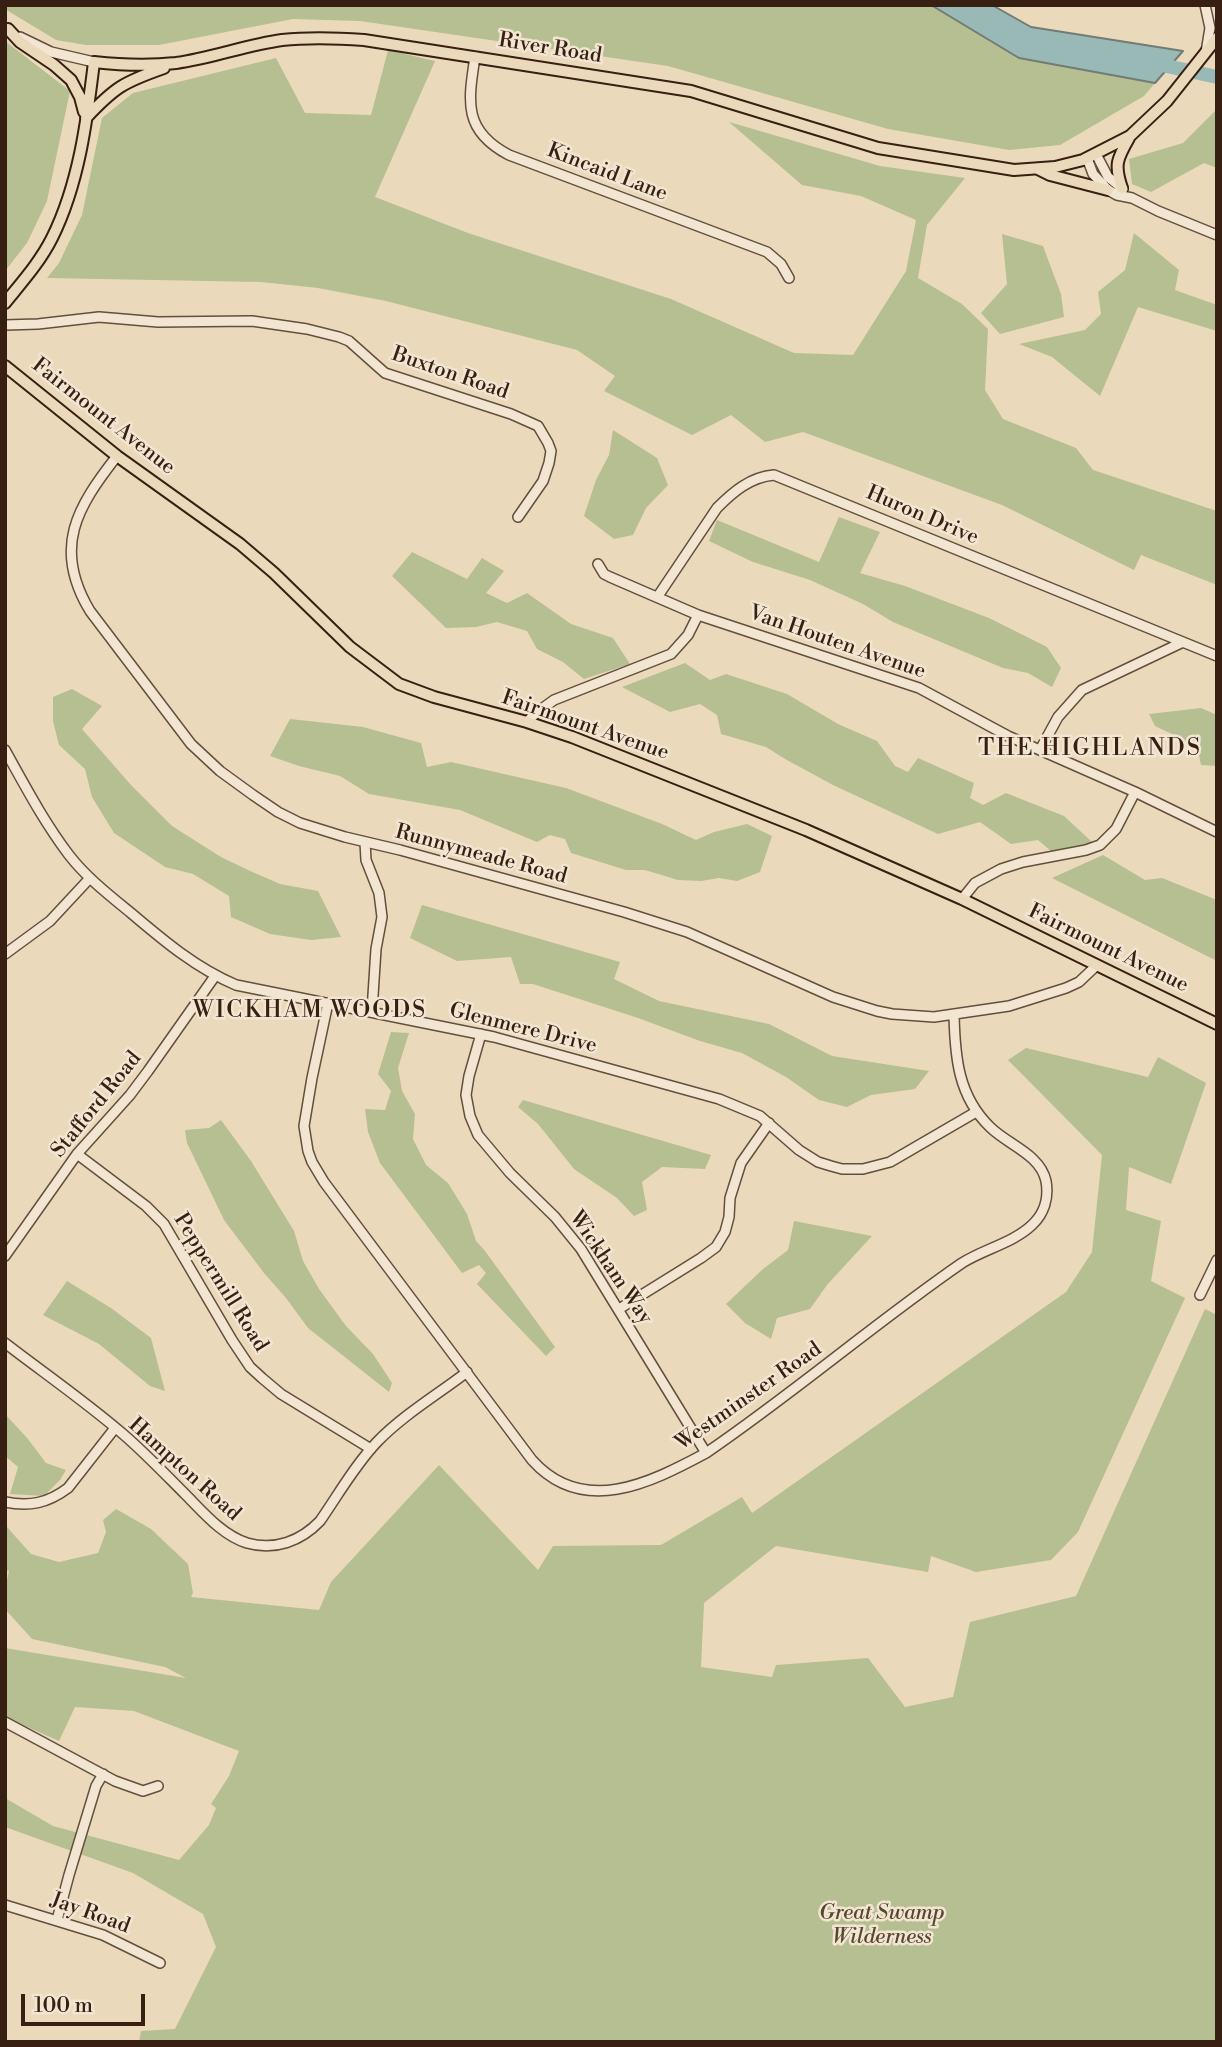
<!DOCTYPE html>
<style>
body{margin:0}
#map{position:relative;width:1222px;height:2047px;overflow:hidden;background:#ebd9bb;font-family:"Libre Bodoni",serif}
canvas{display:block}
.frame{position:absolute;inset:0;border:7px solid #371f11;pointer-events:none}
.scale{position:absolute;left:21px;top:1994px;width:124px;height:32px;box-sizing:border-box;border:4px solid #371f11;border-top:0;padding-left:9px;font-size:21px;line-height:24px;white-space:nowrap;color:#371f11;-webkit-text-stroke:5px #f2e6d3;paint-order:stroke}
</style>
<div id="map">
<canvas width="1222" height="2047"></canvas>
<div class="frame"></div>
<div class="scale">100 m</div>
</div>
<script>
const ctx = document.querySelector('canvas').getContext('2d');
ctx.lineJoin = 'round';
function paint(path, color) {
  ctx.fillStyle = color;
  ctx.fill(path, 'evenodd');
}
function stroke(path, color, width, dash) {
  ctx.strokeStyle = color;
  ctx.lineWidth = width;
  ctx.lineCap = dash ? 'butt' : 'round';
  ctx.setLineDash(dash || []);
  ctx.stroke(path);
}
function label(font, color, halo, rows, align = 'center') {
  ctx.font = font + ' "Libre Bodoni",serif';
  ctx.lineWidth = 5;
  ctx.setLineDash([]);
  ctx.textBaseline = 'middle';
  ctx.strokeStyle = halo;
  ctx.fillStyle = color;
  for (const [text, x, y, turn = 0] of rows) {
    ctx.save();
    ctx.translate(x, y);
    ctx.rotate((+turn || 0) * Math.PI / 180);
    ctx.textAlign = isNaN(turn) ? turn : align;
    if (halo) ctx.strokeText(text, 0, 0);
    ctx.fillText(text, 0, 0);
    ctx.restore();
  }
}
const green = new Path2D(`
 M5,5H931L1019,58L1155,83L1144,96L1060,145L1009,150L888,129L668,66L360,21L293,19L159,45H86L56,40L5,9Z
 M5,41L70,91L47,201L27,243L5,271Z
 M388,50L435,61L375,197L468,233L671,299L794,353L853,355L906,271L916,220L861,196L802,185L729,122L880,166L965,178L927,225L918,278L962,304L988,329L985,390L1003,419L1076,448L1093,470L1217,511V585L1141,555L1134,570L1002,505L803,432L765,442L731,415L692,435L604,391L615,376L577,350L386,301L318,288L261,282L47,278L59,263L82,215L102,118L133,93L276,58L305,113L371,115Z
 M1217,109V168L1204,163L1151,192L1132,184L1129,159L1183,143Z
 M1134,233L1179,270L1175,290L1217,305V331L1138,307L1100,396L1052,357L1019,344L1085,330L1101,314L1098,292L1125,270Z
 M1002,234L1043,246L1061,294L1064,317L1000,334L981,313L1007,284Z
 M613,430L657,458L668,485L646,508L633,535L614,539L584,516L596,480L609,455Z
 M839,517L880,532L860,573L905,586L989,618L1047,647L1061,668L1052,687L1028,673L1003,668L893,622L863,604L810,580L753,562L709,541L717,520L819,562Z
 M412,552L467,579L482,558L504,571L486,593L507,603L527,593L571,624L613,638L630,664L584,679L563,662L537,649L527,631L497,622L476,627L446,628L392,576Z
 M685,663L710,680L726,674L787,694L838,724L877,741L895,766L908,772L918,758L974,783L970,798L983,805L1006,793L1064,816L1093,843L1051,851L1038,840L1011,844L980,822L938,834L833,785L785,759L766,747L721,734L717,715L700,704L670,712L622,687Z
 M72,689L102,706L82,729L131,785L172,826L221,857L248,870L280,884L318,891L341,937L311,940L270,934L231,917L229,896L193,874L165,867L114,833L92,797L85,769L59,745L53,721V697Z
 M1201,708L1217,715V766L1201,765L1197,746L1155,726L1149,714Z
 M290,719L363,727L421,743L427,767L451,762L566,788L662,824L696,840L714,832L747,824L772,836L760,872L737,881L719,878L701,881L678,880L645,870H626L571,853L565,839L550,835L537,842L460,810L369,794L340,776L299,766L270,756Z
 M1103,855L1145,880L1162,878L1217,900V961L1052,878Z
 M422,905L620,962L614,979L659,1001L769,1024L832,1056L929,1071L915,1089L871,1095L847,1107L819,1100L786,1077L742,1053L700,1041L638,1018L533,984H520L511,957L457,961L410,938Z
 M391,1032L409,1033L398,1068L402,1091L415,1114L413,1139L426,1165L448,1183L467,1214L476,1241L485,1251L555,1347L546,1356L477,1284L486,1273L479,1265L462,1273L380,1163L368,1132L365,1109L385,1110L391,1091L378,1074Z
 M1026,1048L1148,1077L1158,1057L1206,1083L1171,1184L1129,1167L1126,1210L1161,1221L1151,1281L1185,1298L1078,1532L1051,1560L976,1572L931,1556L928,1572L776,1546L704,1603L701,1667L772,1677L776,1665L868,1658L905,1707L953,1697L970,1622L1076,1596L1205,1309L1217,1315V2042H139L141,2031L175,2029L216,1947L203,1914L133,1873L5,1827V1798L53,1826L179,1860L209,1825L216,1808L211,1804L229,1776L239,1751L134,1711L75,1707L59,1741L5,1717V1648L186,1678L165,1667L32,1639L5,1609V1589L9,1571L5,1570V1530L7,1527L31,1554L59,1562L98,1553L106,1532L103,1520L116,1509L151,1529L188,1564L193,1593L191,1597L319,1610L331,1582L439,1465L538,1570L553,1546L661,1545L742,1497L752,1513L1066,1292L1092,1252L1102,1155L1008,1060Z
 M523,1100L711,1155L705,1169L662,1167L642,1182L647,1210L634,1216L617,1198L574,1169L538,1124L518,1107Z
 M221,1120L251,1161L294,1231L303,1261L319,1289L346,1326L373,1354L392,1383L389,1392L308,1328L286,1298L264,1273L224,1220L187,1143L185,1130L209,1128Z
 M794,1221L872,1236L827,1285L810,1309L777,1318L771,1339L745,1323L726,1304L763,1269L788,1250Z
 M67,1281L111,1308L151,1338L165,1391L150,1386L99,1344L43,1315Z
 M5,1414L28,1439L46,1463L66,1470L60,1480L44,1496L10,1494L18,1467L5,1456Z`);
const water = new Path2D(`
 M931,5H992L1031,27L1183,51L1155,83L1019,58Z`);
const river = new Path2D(`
 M1153,63L1217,77`);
const minor = new Path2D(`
 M1205,5L1210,28L1206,52
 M20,37L51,52L94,62
 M475,57C468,102 463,131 509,155L767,252L781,264L789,278
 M1096,154L1108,177L1123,189
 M1087,158L1093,174L1108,190L1117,195L1132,198L1158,211L1217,235
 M5,325L38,324L99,317L158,322L252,321L307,329L339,337L349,341L385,373L511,414L538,426L548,443L551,451L549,463L543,481L518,517
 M117,456C77,507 52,548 90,611L191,744L220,771L253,795L278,812L300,823L345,837L400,850L624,912L687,932L833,997L877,1011L892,1014L934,1017L1009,1006L1066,988L1079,982L1097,965
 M598,564L604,574L610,577L698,615L919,688L1008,736L1135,792L1217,832
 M658,596L717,508C733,492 750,477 774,475L1217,656
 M527,722L536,713L554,700L671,654L688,635L698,615
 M5,750C25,786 44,822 69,855C86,877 109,895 131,913C164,941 196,968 236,985L494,1037L719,1099L760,1116L799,1150L818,1162L831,1166L842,1169H863L890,1162L976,1112
 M1040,750L1058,717L1082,690L1181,643
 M365,842L366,860L379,893L382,917L376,949L372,1011
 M962,899L975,883L1001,869L1023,862L1086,850L1100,845L1116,829L1135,792
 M5,954L50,921L90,878
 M328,1003L312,1078L304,1126L308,1151L312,1162L324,1182L532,1460C583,1517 650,1483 706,1453C794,1393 875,1323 962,1263C984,1249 1013,1243 1032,1225C1044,1214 1049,1198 1046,1181C1040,1154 1008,1145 990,1127C958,1096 955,1057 954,1015
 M481,1034L469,1076L466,1095L470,1116L478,1135L510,1173L555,1217L581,1249L706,1453
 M77,1154L146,1206L164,1224L232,1340L250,1367L262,1378L281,1394L371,1449
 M5,1256L77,1154L130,1095L148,1071L215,976
 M1200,1295L1217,1260
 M619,1309L701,1258L716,1247L725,1232L729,1217L730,1198L741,1163L769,1123
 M5,1343C44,1373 86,1402 123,1434C145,1453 165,1474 185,1494C203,1512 222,1535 247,1543C275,1551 301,1541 320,1521C338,1495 355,1465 377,1442C403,1415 437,1395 467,1372
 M5,1502C30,1507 48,1503 68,1488L115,1428
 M5,1722L115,1781L143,1791L158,1786
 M5,1905L103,1935L160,1963
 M57,1920L69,1875L96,1786L103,1774`);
const major = new Path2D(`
 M8,29L20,42L54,65L71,80L80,97L84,112
 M86,118C115,87 124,82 164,68
 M1038,169L1050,175L1108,190
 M1122,188C1114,165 1117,159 1129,138
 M5,303C22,282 40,262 52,238C79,184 87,120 94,62C121,65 149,66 176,63C212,58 246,45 282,40C310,37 337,38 364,40L691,91L878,148L1014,170L1055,167L1083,160L1130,136L1167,101L1217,38
 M5,366L117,456L240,544L274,573L350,647L399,684L434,697L527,722L572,737L806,830L962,899L1217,1024`);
const streetNames = [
 ["River Road",550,49,9],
 ["Kincaid Lane",607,173,21],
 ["Buxton Road",450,374,19],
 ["Fairmount Avenue",103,417,38],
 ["Huron Drive",922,516,23],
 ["Van Houten Avenue",837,643,19],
 ["Fairmount Avenue",585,726,19],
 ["Runnymeade Road",481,855,15],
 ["Fairmount Avenue",1108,949,26],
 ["Glenmere Drive",523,1029,14],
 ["Stafford Road",97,1105,-51],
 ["Wickham Way",610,1268,56],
 ["Peppermill Road",220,1283,58],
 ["Westminster Road",749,1397,-35],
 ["Hampton Road",184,1470,42],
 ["Jay Road",90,1914,20]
];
const parkNames = [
 ["Great Swamp",882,1914],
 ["Wilderness",882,1938]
];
const neighbourhoodNames = [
 ["THE HIGHLANDS",1090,749],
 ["WICKHAM WOODS",310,1011]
];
paint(green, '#b6bf91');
paint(water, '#99b9b6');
stroke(water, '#727b74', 2);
stroke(river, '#99b9b6', 14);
stroke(minor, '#644e3c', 12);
stroke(major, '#371f11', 14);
stroke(minor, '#f2e6d3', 9);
stroke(major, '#ebd9bb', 10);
label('21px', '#371f11', '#f2e6d3', streetNames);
label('italic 21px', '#574731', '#f2e6d3', parkNames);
ctx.letterSpacing = '2px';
label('23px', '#371f11', '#f2e6d3', neighbourhoodNames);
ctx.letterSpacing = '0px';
</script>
